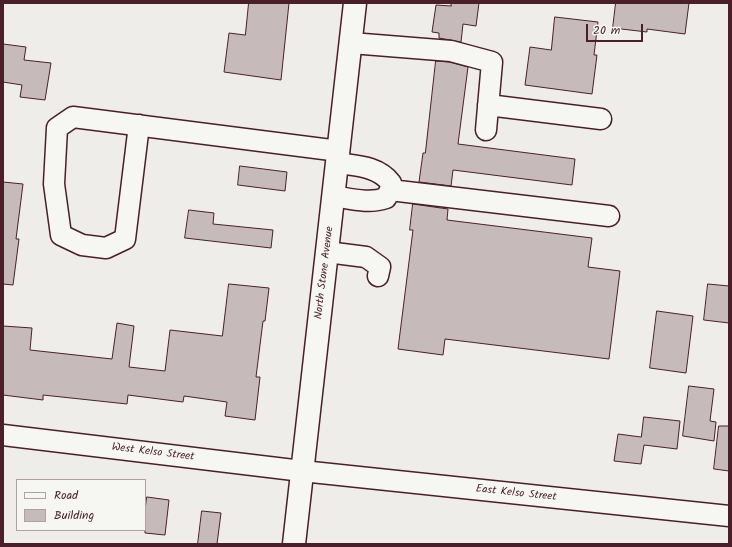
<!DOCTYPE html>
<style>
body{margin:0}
#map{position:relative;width:732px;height:547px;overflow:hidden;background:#efedea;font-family:Kalam,sans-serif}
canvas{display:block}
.frame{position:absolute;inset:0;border:4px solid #4a1f2b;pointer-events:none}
.legend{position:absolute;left:16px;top:479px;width:130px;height:52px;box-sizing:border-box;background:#f6f6f2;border:1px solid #b1a0a2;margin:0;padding:5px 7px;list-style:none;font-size:12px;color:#4a1f2b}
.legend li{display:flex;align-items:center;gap:8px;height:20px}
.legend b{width:20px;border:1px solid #b1a0a2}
.scale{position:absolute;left:586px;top:24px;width:57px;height:18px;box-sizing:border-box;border:2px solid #4a1f2b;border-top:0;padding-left:5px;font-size:12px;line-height:14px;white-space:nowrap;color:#4a1f2b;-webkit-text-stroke:3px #f6f6f2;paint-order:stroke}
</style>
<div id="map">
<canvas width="732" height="547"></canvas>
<div class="frame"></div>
<ul class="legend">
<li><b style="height:5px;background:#f6f6f2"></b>Road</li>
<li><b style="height:11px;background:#c6babb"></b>Building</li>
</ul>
<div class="scale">20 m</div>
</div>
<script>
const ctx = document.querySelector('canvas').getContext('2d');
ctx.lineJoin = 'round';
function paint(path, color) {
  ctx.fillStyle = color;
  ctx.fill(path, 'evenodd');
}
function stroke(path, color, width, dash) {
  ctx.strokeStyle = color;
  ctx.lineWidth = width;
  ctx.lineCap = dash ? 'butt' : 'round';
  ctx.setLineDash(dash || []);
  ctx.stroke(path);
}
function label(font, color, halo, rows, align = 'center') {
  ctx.font = font + ' Kalam,sans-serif';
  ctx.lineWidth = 4;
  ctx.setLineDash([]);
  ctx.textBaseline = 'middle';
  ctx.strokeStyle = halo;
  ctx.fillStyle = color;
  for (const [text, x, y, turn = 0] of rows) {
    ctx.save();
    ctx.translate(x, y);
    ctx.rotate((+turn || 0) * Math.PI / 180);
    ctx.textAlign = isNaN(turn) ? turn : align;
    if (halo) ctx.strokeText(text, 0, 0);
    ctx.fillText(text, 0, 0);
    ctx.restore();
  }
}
const building = new Path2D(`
 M249,3H289L281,80L224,72L229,33L245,35Z
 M451,3H479L476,26L463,24L461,42L439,38V33L432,32L436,5L451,6Z
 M616,3H689L685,34L647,29V32L613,28Z
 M555,17L598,22L594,55H597L592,94L525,85L530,47L551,50Z
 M3,44L26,47L24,60L51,63L45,100L20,97L22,85L3,82Z
 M436,61L449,62L468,67L458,144L575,159L572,185L453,170L451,186L419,182L423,153H425Z
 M240,166L287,172L285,191L238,185Z
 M3,182L23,184L16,239H19L13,285L3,284Z
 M413,204L448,209L447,220L592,238L588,267L620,271L609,359L445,339L443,355L398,349L413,230H410Z
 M189,210L214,213L213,224L273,230L271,248L185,238Z
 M229,284L269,288L265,321H263L256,377H260L255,420L225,416L227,402L184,396L183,402L128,395L127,404L43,395V400L3,395V326L32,328L30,350L112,359L117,323L134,326L129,367L165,371L170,330L222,336Z
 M708,284L729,286V323L704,320Z
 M657,311L693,316L686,373L650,368Z
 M689,386L714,389L710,421L716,422L714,441L683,436Z
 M644,417L680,421L677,449L644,445L641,464L614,461L618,434L641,437Z
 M719,426H729V471L714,469Z
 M147,497L169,500L165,535L145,533V510Z
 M202,511L221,513L217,544H198Z`);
const minor = new Path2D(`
 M351,43L451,51L492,62L486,130
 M488,105L601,119
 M139,125L125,239L106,248L82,245L61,235L54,184L57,128L73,117L339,151
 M390,190L609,216
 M333,196C352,199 369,204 386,198L390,190L391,183C378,166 357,166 337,163
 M327,252L366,257L380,267L378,276
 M3,435L302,471L729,516`);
const major = new Path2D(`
 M294,544L355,3`);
const streetNames = [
 ["North Stone Avenue",325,273,-83],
 ["West Kelso Street",153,453,7],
 ["East Kelso Street",516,494,6]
];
paint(building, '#c6babb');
stroke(building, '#4a1f2b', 1);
stroke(minor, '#4a1f2b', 23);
stroke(major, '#4a1f2b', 25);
stroke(minor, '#f6f6f2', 20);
stroke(major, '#f6f6f2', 22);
label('11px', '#4a1f2b', '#f6f6f2', streetNames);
</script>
